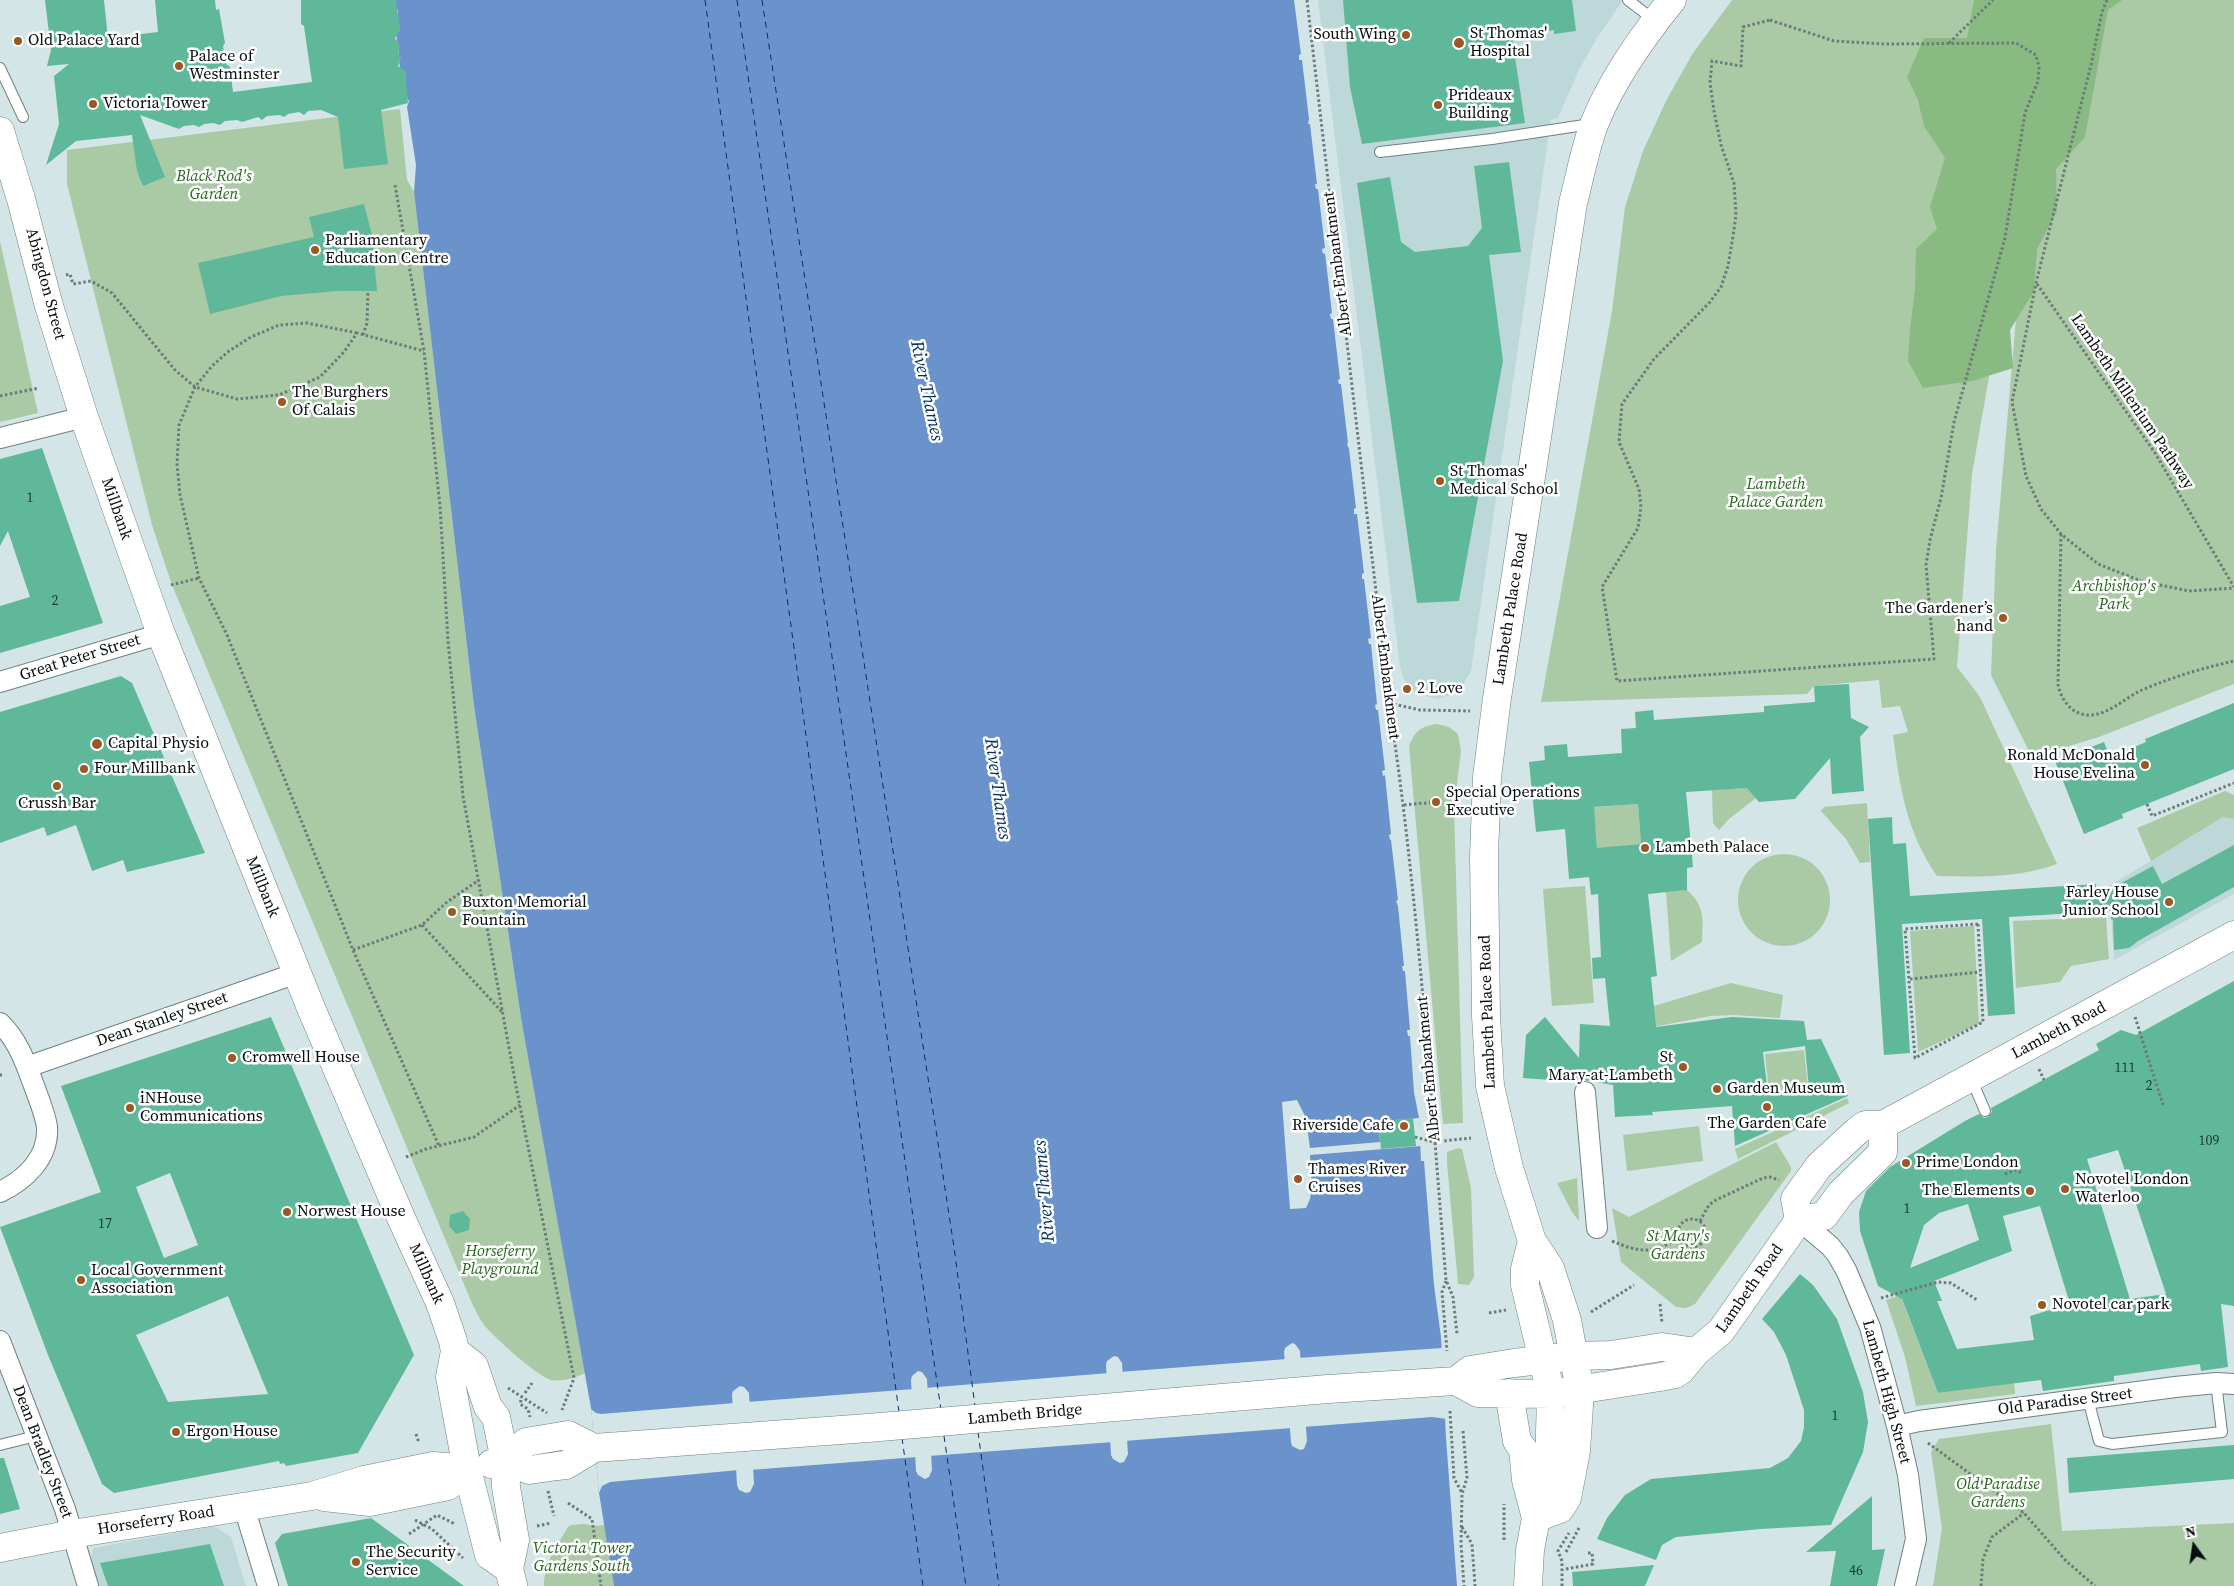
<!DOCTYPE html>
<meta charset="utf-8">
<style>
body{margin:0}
#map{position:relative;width:2234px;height:1586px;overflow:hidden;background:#d3e5e6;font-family:"Source Serif 4",serif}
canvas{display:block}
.north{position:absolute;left:2169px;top:1521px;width:50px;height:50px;-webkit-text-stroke:4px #fff;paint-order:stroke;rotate:346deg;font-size:14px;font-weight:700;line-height:20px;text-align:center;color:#070d0e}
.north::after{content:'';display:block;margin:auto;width:18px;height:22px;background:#070d0e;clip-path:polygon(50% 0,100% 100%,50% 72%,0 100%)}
</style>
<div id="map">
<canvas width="2234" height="1586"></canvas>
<div class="north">N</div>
</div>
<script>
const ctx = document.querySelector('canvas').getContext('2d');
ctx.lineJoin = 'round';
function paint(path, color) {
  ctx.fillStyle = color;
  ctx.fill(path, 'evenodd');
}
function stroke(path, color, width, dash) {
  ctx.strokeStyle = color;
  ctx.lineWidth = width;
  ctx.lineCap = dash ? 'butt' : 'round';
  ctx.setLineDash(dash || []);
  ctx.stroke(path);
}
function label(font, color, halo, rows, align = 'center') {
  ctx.font = font + ' "Source Serif 4",serif';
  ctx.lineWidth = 5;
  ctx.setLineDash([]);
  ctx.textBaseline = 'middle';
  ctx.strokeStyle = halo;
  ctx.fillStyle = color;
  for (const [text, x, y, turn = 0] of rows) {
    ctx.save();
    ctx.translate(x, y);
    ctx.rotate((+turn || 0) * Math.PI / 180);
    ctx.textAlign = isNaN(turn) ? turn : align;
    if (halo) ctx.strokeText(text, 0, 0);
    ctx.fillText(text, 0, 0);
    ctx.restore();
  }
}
const built = new Path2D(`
 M1318,0H1623L1597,38L1579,70L1558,118L1551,119L1471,671L1461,688L1451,695L1438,699L1416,694L1404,680L1400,666Z
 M2223,817L2234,819V894L2114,960L2109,886Z
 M214,1526L231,1537L246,1586H97L90,1567L93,1548Z`);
const green = new Path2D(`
 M1732,0H2048L2009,262L1972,474L1957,667L1980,697L2057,864C2020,878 1977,877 1937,876C1906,831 1900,788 1893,735L1908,732L1900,706L1882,708L1879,680L1814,686L1807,694L1541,702L1612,311L1625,207L1643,151L1667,99L1693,53Z
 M2059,0H2234V684L2099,737L2032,757L1991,675L1996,550L2032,133Z
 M400,109L407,180L414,192L474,706L522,1024L585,1373C575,1378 561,1382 551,1380C538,1377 494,1337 484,1325C479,1318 475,1309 471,1301L172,585L152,525L67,184V150Z
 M0,241L38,413L0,422Z
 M1437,724L1449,727L1458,734L1461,751L1454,808L1463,1123L1443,1124L1409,746C1415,731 1421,726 1437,724Z
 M1760,787L1756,798L1729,819L1719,830L1713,823L1712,790Z
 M2225,791L2234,795V819L2223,817L2151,861L2137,828Z
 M1867,803L1870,862L1860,863L1846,839L1821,811L1824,807Z
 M1638,804L1641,844L1597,849L1596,830L1589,831L1586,808Z
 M1738 900a46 46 0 1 1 92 0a46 46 0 1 1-92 0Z
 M1585,886L1594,1003L1552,1006L1543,889Z
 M1687,890C1705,906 1703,920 1702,942L1671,961L1666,892Z
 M2106,917L2109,959L2071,966L2060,982L2016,988L2013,921Z
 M1974,926L1979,1024L1918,1052L1910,931Z
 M1731,983L1783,995L1780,1018L1734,1015L1711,1016L1653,1027L1654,1006Z
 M1804,1050L1808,1087L1769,1091L1765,1054Z
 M1847,1098L1849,1103L1738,1159L1735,1149Z
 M1699,1126L1703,1161L1627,1171L1623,1135Z
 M1776,1142L1791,1167V1171L1695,1304L1686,1308L1676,1307L1621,1262L1612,1208L1629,1217Z
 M1458,1148L1462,1149L1471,1188L1474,1277L1469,1285L1458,1284L1447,1163V1152Z
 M1577,1178L1579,1221L1572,1212L1557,1183Z
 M1900,1295L1938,1393L2014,1383L2015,1394L1916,1406L1905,1357L1886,1300Z
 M2051,1424L2062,1531L2234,1523V1586H1933L1942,1528L1931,1452L1939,1439Z
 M584,1524L594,1526L605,1525L614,1586H544C544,1563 557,1546 568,1527L571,1525Z`);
const forest = new Path2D(`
 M1974,0H2122L2108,10L2085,137L2056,169L2057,211L2037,249L2034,291L2010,330L2013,368L1972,381L1923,388L1908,361L1910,330L1915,289L1916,249L1937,229L1930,207L1945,158L1924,126L1918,100L1907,77L1924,38H1967Z`);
const water = new Path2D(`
 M396,0H1294L1301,54L1299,55V60H1302L1309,119L1308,124H1310L1317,184H1315L1316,189H1318L1325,248L1322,249L1323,254L1325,253L1332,313L1330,314L1331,319H1333L1340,379L1338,380L1339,384H1341L1348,443L1347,444L1349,449L1356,508L1354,509V514H1357L1364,573L1362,574V579H1364L1371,638L1368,639L1369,644H1371L1377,704L1375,705L1376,710H1378L1385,770L1382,771L1383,776L1385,775L1391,834L1389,835L1390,840H1391L1398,900L1396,901L1398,906L1404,966H1402L1403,971H1405L1410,1030H1407L1408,1036H1410L1414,1092L1419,1118L1421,1161H1424L1434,1285L1441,1337L1446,1438L1457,1586H614L599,1493L591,1408L522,1024L474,706L414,192L416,165L407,107L409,101L406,97L405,71L400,69L399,60L401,58L399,56L396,33L400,30L397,22L398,11L395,4ZM1292,1343L1295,1344L1300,1351L1307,1441L1304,1449L1300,1450L1292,1446L1291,1442L1284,1352L1285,1348ZM1114,1356L1118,1357L1122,1363L1128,1454L1124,1462L1120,1463L1113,1459L1111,1455L1106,1365L1107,1361ZM918,1371L922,1372L927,1379L932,1470L929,1477L925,1479L918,1475L916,1471L911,1380L912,1376ZM740,1386L744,1387L749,1393L754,1484L750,1492L746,1493L739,1490L737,1485L732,1394L733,1391Z`);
const pier = new Path2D(`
 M1297,1100L1306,1118L1310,1148L1380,1142L1379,1130L1395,1128V1120L1419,1118L1421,1146L1310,1155L1312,1188L1310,1199L1306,1208L1290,1209L1282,1102Z
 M1442,1348L1447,1419L1432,1417L1303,1427L1298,1358Z
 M1287,1359L1292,1428L1124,1441L1120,1372Z
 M1109,1373L1113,1442L929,1456L925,1388Z
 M914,1389L917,1457L750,1470L747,1402Z
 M735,1403L739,1470L610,1482L602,1486L599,1493L591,1409L596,1413L601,1414Z`);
const ferry = new Path2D(`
 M705,0L899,1412
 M737,0L941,1410
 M762,0L954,1247L975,1406
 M978,1432L999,1586
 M944,1436L966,1586
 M902,1438L923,1586`);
const building = new Path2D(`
 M45,0H104L108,38L158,32L155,0H215L216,10L219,9L225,43L223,46L226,64L230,67L233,92L312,82L304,26L301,24V0H396L400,30L395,38L400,46L398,52L401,58L398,66L405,71L408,103L381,110L388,164L344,169L338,117L321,110L308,111L304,115L299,112L288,114L284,117L280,115L267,116L262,120L258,117L242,122L237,120L225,121L220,125L213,123L204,124L199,127L194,125L184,126L179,129L140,115L165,177L143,186L137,171L132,135L76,141L46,165L59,124L54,76L69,64L47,66L51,50Z
 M1343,0H1572L1576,31L1554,34V30L1512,37L1525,123L1362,144L1350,87Z
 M1509,162L1521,252L1489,255L1503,361L1459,601L1417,603L1357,183L1390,177L1401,242L1415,252L1468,246L1482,228L1474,166Z
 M364,204L372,235L377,291H338L281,296L210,314L198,263L314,237L309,217Z
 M42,448L103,623L0,653V606L30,597L8,531L0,546V459Z
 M121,676L132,683L205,853L127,872L123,860L92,871L76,825L47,836L44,827L0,843V712Z
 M1849,684L1851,718L1869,727L1860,737L1864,791L1832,794L1830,758L1795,799L1759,802L1747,788L1686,792L1693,867L1687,868V890L1648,894L1657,976L1651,977L1656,1027L1732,1017L1804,1021L1807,1040L1821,1039L1848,1096L1735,1146L1732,1106L1652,1112L1653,1115L1615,1117L1613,1085L1584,1080L1579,1082L1523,1078L1526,1035L1545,1017L1579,1058L1580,1024L1610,1026L1605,978L1593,979L1592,958L1601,957L1598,894L1591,895L1589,877L1569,879L1565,829L1536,832L1529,762L1545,760L1544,746L1567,744L1568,757L1622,753L1621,729L1636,728L1635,712L1653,710L1654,720L1764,712V706L1815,702L1814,686ZM1638,804L1641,844L1597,848L1594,807ZM1805,1046L1809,1089L1768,1094L1763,1052Z
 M2234,703V769L2122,814L2123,818L2084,834L2055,761L2104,742L2110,757L2146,742L2145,739Z
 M1892,817L1893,844L1906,843L1910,896L2096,884L2097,896L2153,866L2162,884L2234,845V887L2138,941L2129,948L2114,950L2113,920L2111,919L2110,911L2009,917L2015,1014L1988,1016L1982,919L1902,924L1910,1053L1884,1055L1868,819Z
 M2234,981V1306L2221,1304L2228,1367L2201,1371L2200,1364L2114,1376V1381L2043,1391L2041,1380L1938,1393L1902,1299L1878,1286L1860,1231L1859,1212L1866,1191L1890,1167L1965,1121L1979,1114L1984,1118L1988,1117L1992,1112L1991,1108L2099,1050L2096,1044L2121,1030L2136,1035ZM2118,1150L2166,1294L2130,1299L2087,1159ZM1968,1204L1979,1240L1910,1268L1924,1225L1939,1213ZM2040,1206L2070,1304L2030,1316L2034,1340L1957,1349L1937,1301H1942L1934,1281L2012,1251L2003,1216Z
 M271,1017L414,1355L358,1453L286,1466L284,1463L280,1464L279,1461L114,1493L102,1484L48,1355L0,1227L101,1192L61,1086ZM170,1173L198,1245L164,1258L136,1187ZM228,1296L268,1394L168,1402L136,1335Z
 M1413,1118L1416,1146L1381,1149L1379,1130L1395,1129V1120Z
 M463,1211L470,1219L469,1230L456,1234L449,1226L450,1215Z
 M1800,1274L1813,1285L1837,1319L1863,1392L1868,1422L1863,1452L1831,1525L1761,1529L1676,1537L1662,1545L1656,1560L1597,1539L1607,1518L1625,1495L1651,1479L1770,1468L1788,1458L1801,1441L1804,1427V1410L1786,1355L1774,1332L1762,1319Z
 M2234,1445V1479L2069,1493L2067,1458Z
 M0,1458H4L20,1509L0,1514Z
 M1872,1496V1550L1885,1549L1877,1586H1830L1836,1551L1806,1552Z
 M371,1518L464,1586H288L275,1543L282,1534Z
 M210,1544L224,1586H108L100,1563Z
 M1654,1565L1645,1586H1573L1572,1572Z`);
const path = new Path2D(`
 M1307,0L1389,703C1418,894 1430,1087 1446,1280L1453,1297L1457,1334
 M2107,0L2102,12L2091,65L2036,283L2012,402L2026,476L2041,509L2061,534L2098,564L2141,581L2189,591L2234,588
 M1770,20L1834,41L1885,44L2016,43L2036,55L2039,67L2038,81L2025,113L2005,238L1954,422L1941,498L1930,540L1926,565L1934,659L1617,681L1602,587L1638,528L1641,507L1639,489L1619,442L1622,404L1654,359L1710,302L1721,287L1728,266L1733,236L1736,215L1734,183L1721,145L1714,111L1710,83L1712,61L1741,66L1743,27Z
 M1949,43L1993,0
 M395,185L424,351L440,506L448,641L463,796L516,1086L574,1378L562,1410
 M66,275L70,274L73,284L91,281L112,293L175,370L195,387L237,399L279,395L320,377L344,352L357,333L424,351
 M2037,284L2155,453L2234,587
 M357,333L307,323L279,325L251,337L229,351L212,366L195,387L179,425L177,464L180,495L199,578L227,635L353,950L439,1146
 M363,335L367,323L368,291
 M0,396L39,388
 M2061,534L2058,684C2061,700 2072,716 2091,715C2110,714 2126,697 2142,690C2172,677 2203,668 2234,661
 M171,585L199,578
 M1389,703L1420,710L1470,711
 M2147,804L2152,816L2234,783
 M1404,805L1436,802
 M1978,924L1983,1022L1915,1058L1905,929Z
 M422,925L503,1013
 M353,950L422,925L447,902L479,880
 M1910,979L1980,972
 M2135,1017L2163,1105
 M2039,1069L2044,1080
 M0,1075H2
 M1415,1137L1434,1142L1471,1138
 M406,1157L426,1149L474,1137L520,1105
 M2005,1174L2016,1170L2022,1173
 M1678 1233a14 14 0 1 1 28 0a14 14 0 1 1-28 0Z
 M1700,1221L1709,1205L1716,1200L1763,1178L1770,1177L1779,1180
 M1612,1241C1640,1253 1653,1254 1679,1238
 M1446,1281L1442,1292L1447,1351
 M1881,1298L1938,1282L1951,1283L1977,1300
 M1660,1304L1662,1323
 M1591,1312L1634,1285
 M1489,1313L1506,1310
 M508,1388L547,1413
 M525,1393L532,1383
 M521,1400L520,1404L528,1409L530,1417
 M1450,1411L1454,1478L1462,1493
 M1463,1431L1467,1478L1462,1494L1461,1544L1464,1586
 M416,1434L419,1443
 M1928,1443L2024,1513L2066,1561L2095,1586
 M548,1491L554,1516
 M568,1503L592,1519L601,1586
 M415,1520L432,1529L463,1558
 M537,1526L551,1523
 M1462,1527L1472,1544L1475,1586
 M409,1534L437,1515L455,1524
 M1504,1540V1504
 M1566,1552L1579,1528
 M1566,1569L1593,1564L1592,1553H1587
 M1562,1586V1561L1558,1551L1569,1533
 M1981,1586L1983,1559L1992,1537L2024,1513`);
const lane = new Path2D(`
 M1628,0L1654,20
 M0,68L23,117
 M1380,152L1492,139L1591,124
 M1971,1078L1985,1111
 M2088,1399L2099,1441L2112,1444L2222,1432L2216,1383
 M0,1445L36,1436`);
const street = new Path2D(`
 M0,438L84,417
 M0,682L161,634
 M0,1023C17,1039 25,1061 33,1083C38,1097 45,1113 47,1127C49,1158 25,1180 0,1192
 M27,1067L297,973
 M1585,1092L1597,1228
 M1799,1220L1830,1246L1838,1256L1847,1272L1870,1327L1897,1426L1908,1475L1916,1539L1905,1586
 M0,1341L65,1509L88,1586
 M1897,1426L1919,1421L2175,1387L2216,1383L2234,1384
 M244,1507L268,1586`);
const secondary = new Path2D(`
 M324,1497L370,1502L448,1486L467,1469
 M0,1548L72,1534L312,1496L364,1480L433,1466L467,1469`);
const primary = new Path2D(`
 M0,131L21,199L49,306L84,417L161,634L311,1008L402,1220L440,1303L453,1341L455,1351L450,1377L467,1469L489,1555L509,1569
 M1799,1220L1795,1199L1819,1166L1857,1131L1865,1125H1883L2234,935
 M1532,1241L1525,1269V1285L1551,1394L1549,1472L1535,1509
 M455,1351L474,1366L488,1407L496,1417L505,1461L506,1487L515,1540L509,1569L513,1585
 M1456,1381L1470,1370L1514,1363L1575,1356L1611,1355L1662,1347L1696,1352
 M1509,1393L1517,1441L1523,1449L1526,1480L1536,1518L1530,1550L1528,1586
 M505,1461L529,1470L557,1466L566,1465L594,1448L868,1428L1328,1389L1456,1381L1478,1393L1551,1394L1660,1377L1675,1374L1681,1370L1696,1352L1721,1331L1799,1220L1824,1216L1841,1193L1883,1152V1125
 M491,1464L505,1461L526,1442L568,1435L594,1448
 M1536,1518L1560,1509L1567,1498L1576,1451L1580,1390L1567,1320L1550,1268L1532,1241L1509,1168L1490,1086L1486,1016L1484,856L1487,777L1497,698L1573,203C1580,177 1585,147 1595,122C1613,78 1642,37 1672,0`);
const markers = [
 [1406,35,5,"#995824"],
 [18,41,5,"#995824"],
 [1459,43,6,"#995824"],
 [179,66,5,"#995824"],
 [93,104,5,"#995824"],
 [1438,105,5,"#995824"],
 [315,250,5,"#995824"],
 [282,402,5,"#995824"],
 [1440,481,5,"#995824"],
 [2003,618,5,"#995824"],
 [1407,689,5,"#995824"],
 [97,744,6,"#995824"],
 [2145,765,5,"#995824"],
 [84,769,5,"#995824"],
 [57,786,5,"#995824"],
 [1436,802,5,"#995824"],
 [1645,848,5,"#995824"],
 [2169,902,5,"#995824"],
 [452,912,5,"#995824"],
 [232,1058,5,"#995824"],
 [1683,1067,5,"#995824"],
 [1717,1089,5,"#995824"],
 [1767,1107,5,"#995824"],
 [130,1108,5,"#995824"],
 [1404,1126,5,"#995824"],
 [1906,1163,5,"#995824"],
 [1298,1179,5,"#995824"],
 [2065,1189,5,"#995824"],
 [2030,1191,5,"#995824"],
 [287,1212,5,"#995824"],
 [81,1280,5,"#995824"],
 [2042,1305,5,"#995824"],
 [176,1432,5,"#995824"],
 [356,1562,5,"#995824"]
];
const numberNames = [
 ["1",30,498],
 ["2",55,601],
 ["111",2125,1068],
 ["2",2149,1086],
 ["109",2209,1141],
 ["1",1907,1209],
 ["17",105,1224],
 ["1",1835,1416],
 ["46",1856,1571]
];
const poiNames = [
 ["St Thomas'",1470,34],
 ["Hospital",1470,52],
 ["South Wing",1396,35,"right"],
 ["Old Palace Yard",28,41],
 ["Palace of",189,57],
 ["Westminster",189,75],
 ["Prideaux",1448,96],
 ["Building",1448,114],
 ["Victoria Tower",103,104],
 ["Parliamentary",325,241],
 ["Education Centre",325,259],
 ["The Burghers",292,393],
 ["Of Calais",292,411],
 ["St Thomas'",1450,472],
 ["Medical School",1450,490],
 ["The Gardener’s",1993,609,"right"],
 ["hand",1993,627,"right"],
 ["2 Love",1417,689],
 ["Capital Physio",108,744],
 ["Ronald McDonald",2135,756,"right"],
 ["House Evelina",2135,774,"right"],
 ["Four Millbank",94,769],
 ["Special Operations",1446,793],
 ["Executive",1446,811],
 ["Crussh Bar",57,804,"center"],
 ["Lambeth Palace",1655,848],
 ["Farley House",2159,893,"right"],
 ["Junior School",2159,911,"right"],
 ["Buxton Memorial",462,903],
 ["Fountain",462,921],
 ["Cromwell House",242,1058],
 ["St",1673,1058,"right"],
 ["Mary-at-Lambeth",1673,1076,"right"],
 ["Garden Museum",1727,1089],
 ["iNHouse",140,1099],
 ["Communications",140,1117],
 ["The Garden Cafe",1767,1124,"center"],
 ["Riverside Cafe",1394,1126,"right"],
 ["Prime London",1916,1163],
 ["Thames River",1308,1170],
 ["Cruises",1308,1188],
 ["Novotel London",2075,1180],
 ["Waterloo",2075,1198],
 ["The Elements",2020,1191,"right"],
 ["Norwest House",297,1212],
 ["Local Government",91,1271],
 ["Association",91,1289],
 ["Novotel car park",2052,1305],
 ["Ergon House",186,1432],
 ["The Security",366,1553],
 ["Service",366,1571]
];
const parkNames = [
 ["Black Rod's",214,177],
 ["Garden",214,195],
 ["Lambeth",1776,485],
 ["Palace Garden",1776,503],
 ["Archbishop's",2114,587],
 ["Park",2114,605],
 ["St Mary's",1678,1237],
 ["Gardens",1678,1255],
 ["Horseferry",500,1252],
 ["Playground",500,1270],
 ["Old Paradise",1998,1485],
 ["Gardens",1998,1503],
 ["Victoria Tower",582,1549],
 ["Gardens South",582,1567]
];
const streetNames = [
 ["Albert Embankment",1338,264,-97],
 ["Abingdon Street",45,284,75],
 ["Lambeth Millenium Pathway",2132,402,56],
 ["Millbank",116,509,71],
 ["Lambeth Palace Road",1511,609,-81],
 ["Great Peter Street",80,658,-17],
 ["Albert Embankment",1385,667,83],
 ["Millbank",262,887,68],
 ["Lambeth Palace Road",1488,1012,-92],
 ["Dean Stanley Street",162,1020,-19],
 ["Lambeth Road",2059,1031,-28],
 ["Albert Embankment",1429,1069,-95],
 ["Millbank",426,1274,66],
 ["Lambeth Road",1750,1289,-55],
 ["Lambeth High Street",1886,1392,75],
 ["Old Paradise Street",2065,1402,-7],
 ["Lambeth Bridge",1025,1415,-5],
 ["Dean Bradley Street",42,1452,69],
 ["Horseferry Road",156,1521,-9]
];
const waterNames = [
 ["River Thames",926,391,78],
 ["River Thames",997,789,82],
 ["River Thames",1045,1191,-95]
];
paint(built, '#bdd8d9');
paint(green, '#aac9a5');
paint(forest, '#89ba81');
paint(water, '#6a93cc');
paint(pier, '#d3e5e6');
stroke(ferry, '#053063', 1, [6, 5]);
paint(building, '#60b89b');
stroke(lane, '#708181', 12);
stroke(street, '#708181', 22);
stroke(secondary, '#708181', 29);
stroke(primary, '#708181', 29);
stroke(path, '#6d797a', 3, [2.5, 2.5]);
stroke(lane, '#fff', 10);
stroke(street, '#fff', 20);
stroke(secondary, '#fff', 28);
stroke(primary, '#fff', 28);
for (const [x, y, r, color] of markers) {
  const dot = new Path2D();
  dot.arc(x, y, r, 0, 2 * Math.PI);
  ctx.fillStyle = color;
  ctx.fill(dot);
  stroke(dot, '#fff', 2);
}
label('14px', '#1d3831', null, numberNames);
label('16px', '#070d0e', '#fff', poiNames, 'left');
label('italic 16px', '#25671c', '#fff', parkNames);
label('16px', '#070d0e', '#fff', streetNames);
label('italic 18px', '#053063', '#fff', waterNames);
</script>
